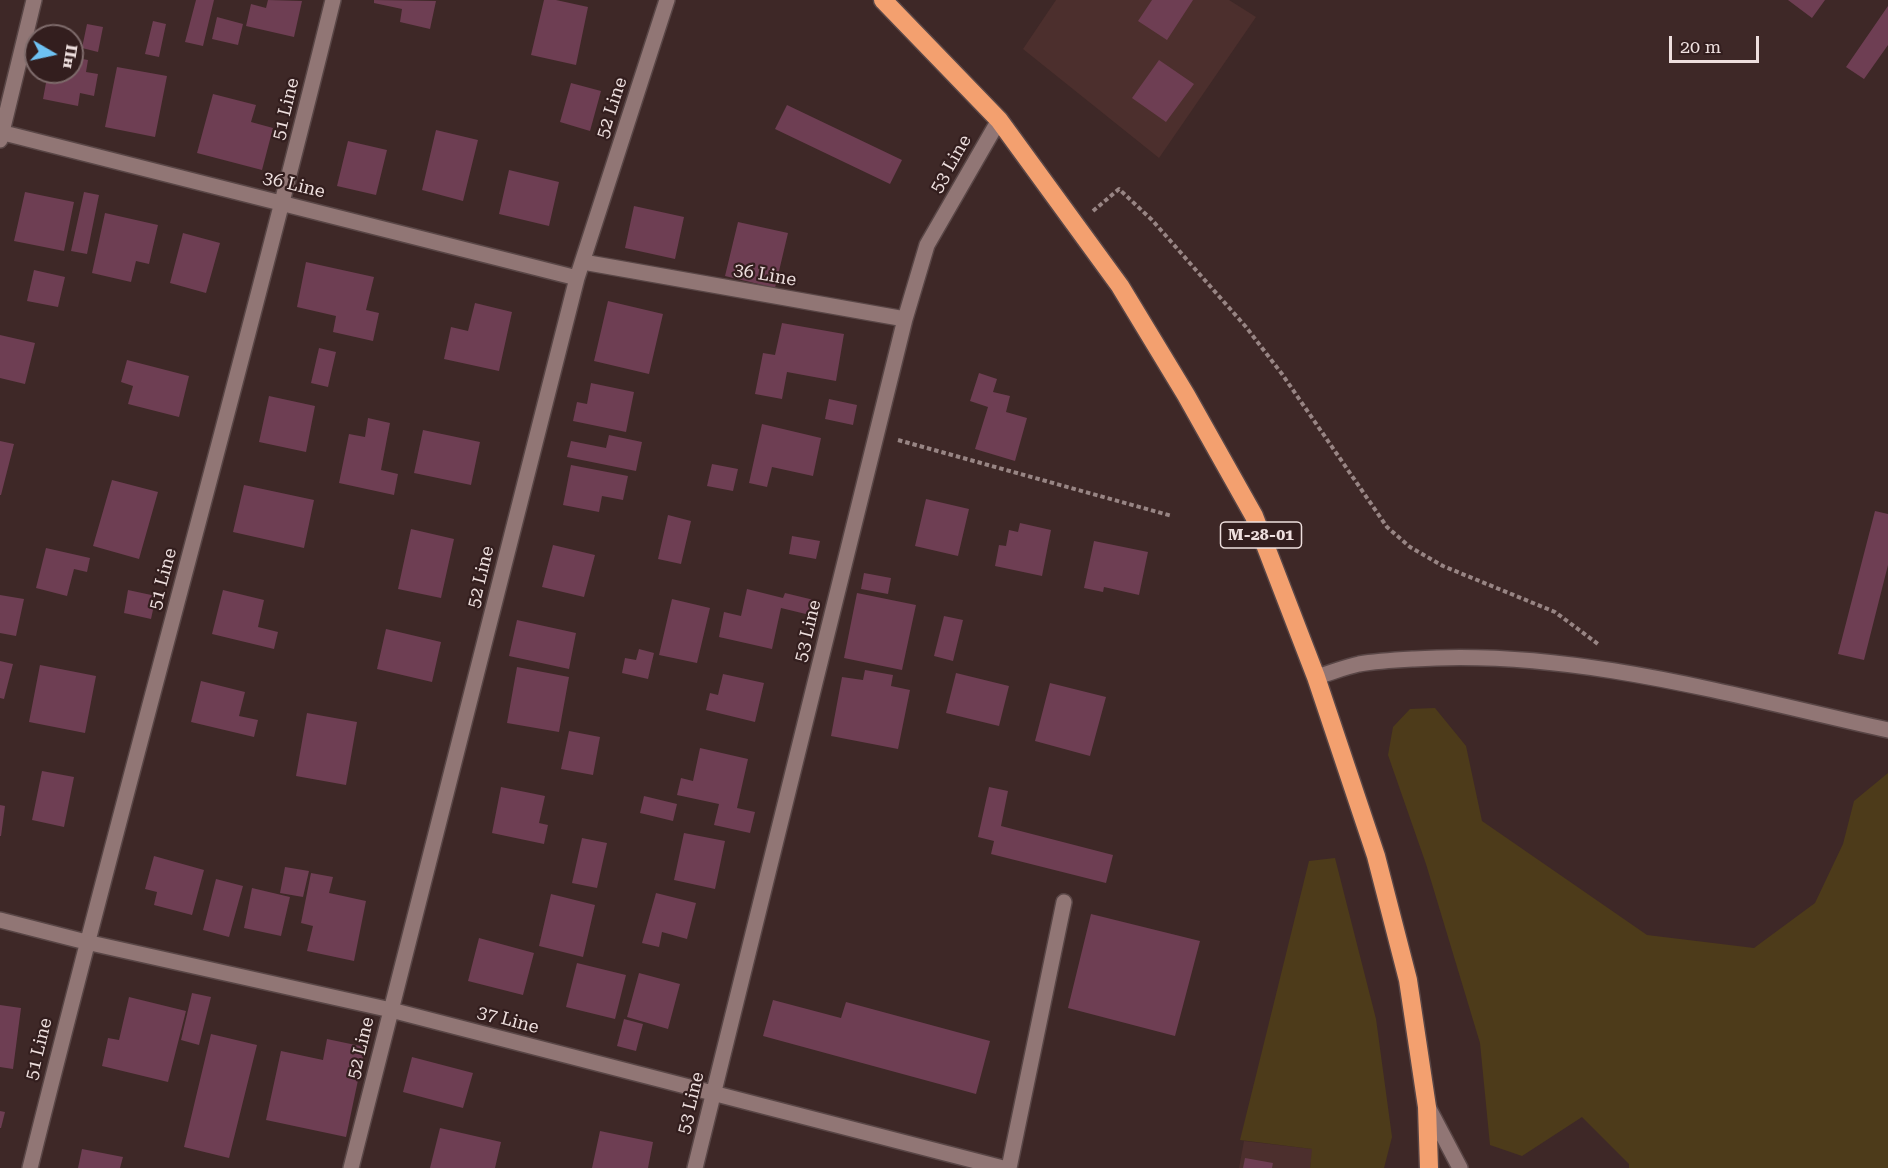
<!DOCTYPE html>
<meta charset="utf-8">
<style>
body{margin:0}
#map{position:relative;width:1888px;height:1168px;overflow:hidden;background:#3e2827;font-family:"Roboto Serif",serif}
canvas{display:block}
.north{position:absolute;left:24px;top:24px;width:60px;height:60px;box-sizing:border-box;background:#331e1e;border:2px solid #7e6b6b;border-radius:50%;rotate:99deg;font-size:16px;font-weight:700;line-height:24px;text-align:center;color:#eedfde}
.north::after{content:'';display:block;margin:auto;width:21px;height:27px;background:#6ec2f3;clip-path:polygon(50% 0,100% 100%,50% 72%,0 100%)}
.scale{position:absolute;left:1669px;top:36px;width:90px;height:27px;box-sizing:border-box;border:3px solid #eedfde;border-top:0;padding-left:8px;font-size:18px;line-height:21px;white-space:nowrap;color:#eedfde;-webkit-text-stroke:4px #331e1e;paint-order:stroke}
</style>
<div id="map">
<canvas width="1888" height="1168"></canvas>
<div class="north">Пн</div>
<div class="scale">20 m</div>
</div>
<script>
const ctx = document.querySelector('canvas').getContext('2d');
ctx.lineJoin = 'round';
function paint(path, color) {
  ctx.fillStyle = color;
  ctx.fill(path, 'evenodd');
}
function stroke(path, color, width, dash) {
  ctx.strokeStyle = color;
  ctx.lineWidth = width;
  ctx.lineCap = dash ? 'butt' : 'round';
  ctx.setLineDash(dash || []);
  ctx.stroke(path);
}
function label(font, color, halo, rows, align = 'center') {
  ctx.font = font + ' "Roboto Serif",serif';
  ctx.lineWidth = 4.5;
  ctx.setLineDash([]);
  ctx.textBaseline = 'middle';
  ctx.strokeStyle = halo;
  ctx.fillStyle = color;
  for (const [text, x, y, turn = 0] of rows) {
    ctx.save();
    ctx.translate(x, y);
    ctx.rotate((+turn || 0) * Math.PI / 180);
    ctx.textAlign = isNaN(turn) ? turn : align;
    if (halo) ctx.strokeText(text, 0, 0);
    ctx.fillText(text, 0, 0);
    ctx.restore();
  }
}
const built = new Path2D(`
 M1056,0H1229L1256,17L1159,158L1023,49Z
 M1244,1141L1313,1149L1310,1168H1239Z`);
const green = new Path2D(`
 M1435,708L1466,746L1482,821L1647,935L1754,948L1815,903L1843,844L1854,801L1888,773V1168H1629V1164L1582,1117L1522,1156L1490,1145L1480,1043L1426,864L1388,755L1393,727L1410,709Z
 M1335,858L1376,1019L1392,1137L1384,1168H1310L1312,1149L1240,1140L1309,861Z`);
const building = new Path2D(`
 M196,0H214L203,46L185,42Z
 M268,0L302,1L294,37L246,26L251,4L266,8Z
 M374,0L436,1L430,29L400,22L402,9L374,3Z
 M544,0H556L588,7L576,65L531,55Z
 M1152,0H1193L1167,40L1138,21Z
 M1788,0H1825L1812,18Z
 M1888,6V45L1864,79L1846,67Z
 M217,17L243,24L238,45L212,39Z
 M153,21L166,24L159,57L145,54Z
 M87,24L103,27L98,52L82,48Z
 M72,57L88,60L86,72L98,74L94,96L80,93L78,106L43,99L48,72H72Z
 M1159,60L1194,84L1166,122L1132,98Z
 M117,67L167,76L155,137L105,127Z
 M571,83L601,91L590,131L560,122Z
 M213,94L256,105L251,122L273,128L262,170L197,153Z
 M787,105L902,160L890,184L775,129Z
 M436,130L478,140L463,201L422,190Z
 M348,141L387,150L376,195L337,186Z
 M509,170L559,182L549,226L499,214Z
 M25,192L74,202L64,251L14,241Z
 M84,192L99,195L87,254L71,251Z
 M634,206L684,217L675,259L625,248Z
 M105,213L158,225L149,264L136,261L131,282L92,273Z
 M738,222L788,233L775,288L725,276Z
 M183,233L220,243L206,293L170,283Z
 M306,262L374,277L366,310L379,313L373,341L333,332L336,316L297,307Z
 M34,270L65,277L58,307L27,301Z
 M608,301L663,314L649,374L594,361Z
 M475,303L512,312L499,371L444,359L451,327L468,331Z
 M782,323L844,334L836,381L787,372L782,399L755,394L763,353L775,355Z
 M0,335L35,343L25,384L0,378Z
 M319,348L336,352L328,387L311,383Z
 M127,360L189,376L179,417L128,404L133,386L121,382Z
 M979,373L997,379L993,392L1010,396L1006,412L1027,418L1015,461L975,449L988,407L970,401Z
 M591,383L634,392L626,432L573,421L577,402L587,404Z
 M269,396L315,406L306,452L259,442Z
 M829,399L857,405L853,425L825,419Z
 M368,418L390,423L381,470L398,474L394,495L339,483L349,434L365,437Z
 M762,424L821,438L813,476L772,467L767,487L749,483Z
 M423,430L480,442L471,485L414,473Z
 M609,435L642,442L636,471L567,457L571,441L606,448Z
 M0,441L14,444L1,495H0Z
 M712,464L738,469L733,491L707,486Z
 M571,465L628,476L623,500L602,496L599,512L563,505Z
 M112,480L158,492L139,559L93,546Z
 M244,485L314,500L304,548L233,532Z
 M926,499L969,509L958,556L915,546Z
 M1875,511L1888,514V565L1864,660L1838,654Z
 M668,515L691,521L681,564L658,559Z
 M1020,523L1051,530L1042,576L995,566L999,545L1006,546L1009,530L1018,532Z
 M411,529L454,539L441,598L398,589Z
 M792,536L820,541L816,559L789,554Z
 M1094,541L1148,552L1139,595L1104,587L1103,592L1084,588Z
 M553,545L595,555L584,597L542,587Z
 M46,548L90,558L87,572L74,569L67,596L36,588Z
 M864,573L891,578L888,594L861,589Z
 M747,589L783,598L785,593L818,601L814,616L781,608L772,649L719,637L724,612L741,616Z
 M128,590L156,596L151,619L124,613Z
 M223,590L264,600L258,627L278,632L274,649L212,634Z
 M857,593L916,605L902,670L844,658Z
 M0,595L24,599L16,636L0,633Z
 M672,599L710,608L697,663L659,655Z
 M944,616L963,620L953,661L934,656Z
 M517,620L576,633L569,669L509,656Z
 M386,629L441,642L432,682L377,669Z
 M639,649L654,653L648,679L622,673L625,658L636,660Z
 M0,661L13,664L4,699L0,698Z
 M40,665L96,676L85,733L29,722Z
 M517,667L569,677L559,732L507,723Z
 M865,670L893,675L891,686L910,690L898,749L831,736L842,677L863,680Z
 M956,673L1009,686L999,726L946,713Z
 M723,674L764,683L755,722L706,710L710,693L718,695Z
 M201,681L245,692L239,716L258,720L254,737L191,722Z
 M1050,683L1106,697L1090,756L1035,741Z
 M307,713L357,722L346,785L296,776Z
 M569,731L600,737L593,775L561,769Z
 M700,748L748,759L737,808L755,812L750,833L714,825L719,804L677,795L681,778L693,781Z
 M42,771L74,777L64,827L32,820Z
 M501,787L545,796L539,823L548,825L544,844L492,833Z
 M989,787L1008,791L1001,826L1113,855L1106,883L991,854L994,841L978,837Z
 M644,796L677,804L673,821L640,813Z
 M0,805L5,806L1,836H0Z
 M684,833L725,841L715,889L674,880Z
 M582,838L607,843L597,888L572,883Z
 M154,856L204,870L192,915L154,905L157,892L145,889Z
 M285,867L309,871L303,897L280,893Z
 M311,873L333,877L329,893L366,901L354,961L307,951L313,926L301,923Z
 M216,879L243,886L229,937L203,930Z
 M252,888L290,897L281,936L244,928Z
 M656,893L696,903L687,939L662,932L659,947L642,943Z
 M551,894L595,905L583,957L539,946Z
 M1091,914L1200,941L1175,1036L1068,1008Z
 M479,938L534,953L523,995L468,981Z
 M577,963L626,975L615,1019L566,1007Z
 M639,973L680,984L668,1029L627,1017Z
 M192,993L211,997L199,1045L181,1040Z
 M129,997L186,1011L168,1082L102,1066L108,1038L119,1040Z
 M773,1000L841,1018L846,1002L990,1041L976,1094L763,1036Z
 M0,1005L21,1008L13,1069L0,1067Z
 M624,1019L643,1024L636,1051L617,1046Z
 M211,1034L257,1045L229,1158L184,1147Z
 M327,1039L365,1047L346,1137L266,1120L281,1051L323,1060Z
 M412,1057L473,1073L463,1108L403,1092Z
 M0,1111L5,1112L1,1128H0Z
 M440,1128L501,1142L495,1168H430Z
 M600,1131L653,1142L648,1168H592Z
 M82,1149L123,1157L120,1168H78Z
 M1245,1158L1273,1163L1272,1168H1243Z`);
const path = new Path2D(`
 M1093,211L1119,189L1152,220L1246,327L1282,374L1387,527L1410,547L1443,566L1555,612L1598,644
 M898,440L1172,516`);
const minor = new Path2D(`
 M0,132L577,278
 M0,140L34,0
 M583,262L905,319
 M1316,677C1330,673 1345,667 1359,664C1377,661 1396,660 1414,659C1571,648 1735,696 1888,730
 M0,920L86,942L391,1010L1003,1168
 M1428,1107L1460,1168
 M30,1168C127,778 237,391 333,0
 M351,1168L577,278L667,0
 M695,1168L905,319L927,245L999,120
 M1009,1168L1064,902`);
const highway = new Path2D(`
 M883,0L999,120L1120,286L1186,395L1254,516L1316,677L1376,856L1408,980L1427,1107L1429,1168`);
const shields = [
 [1261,535,81]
];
const shieldNames = [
 ["М-28-01",1261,535]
];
const streetNames = [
 ["52 Line",612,108,-72],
 ["51 Line",286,109,-76],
 ["53 Line",951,164,-60],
 ["36 Line",294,185,14],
 ["36 Line",765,275,10],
 ["52 Line",481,577,-76],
 ["51 Line",163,579,-75],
 ["53 Line",808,631,-76],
 ["37 Line",508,1020,15],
 ["52 Line",361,1048,-76],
 ["51 Line",39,1049,-76],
 ["53 Line",691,1103,-76]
];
paint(built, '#4c2f2d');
paint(green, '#4d3b1a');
paint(building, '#6e3e53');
stroke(minor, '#594646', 18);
stroke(highway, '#594646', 21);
stroke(path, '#988584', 4, [4.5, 3]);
stroke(minor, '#917675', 15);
stroke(highway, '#f3a06f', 18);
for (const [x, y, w] of shields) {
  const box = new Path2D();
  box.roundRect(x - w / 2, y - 13, w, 26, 4.5);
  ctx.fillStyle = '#331e1e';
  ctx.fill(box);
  stroke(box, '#eedfde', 1.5);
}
label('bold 16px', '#eedfde', null, shieldNames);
label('18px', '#eedfde', '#331e1e', streetNames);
</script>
